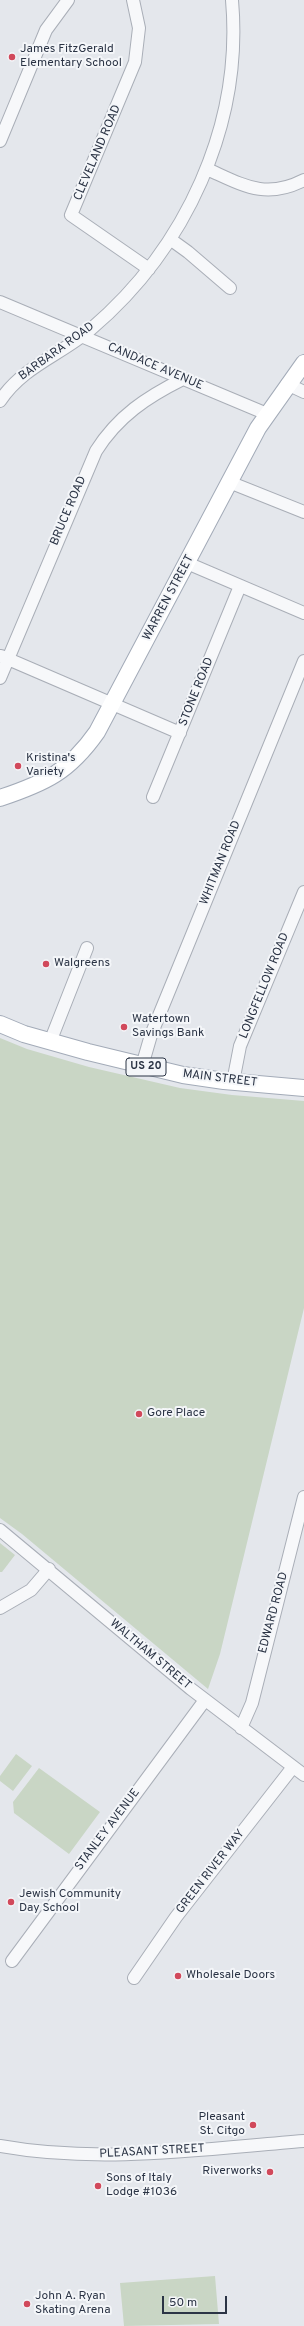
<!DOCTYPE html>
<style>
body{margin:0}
#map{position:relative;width:304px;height:2326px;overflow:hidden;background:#e4e7ec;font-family:Overpass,sans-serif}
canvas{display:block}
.scale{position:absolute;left:162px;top:2296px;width:65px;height:18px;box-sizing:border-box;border:2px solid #2b3445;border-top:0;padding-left:5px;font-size:12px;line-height:14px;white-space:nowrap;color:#2b3445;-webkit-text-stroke:3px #f4f6f9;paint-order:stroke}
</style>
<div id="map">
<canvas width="304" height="2326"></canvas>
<div class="scale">50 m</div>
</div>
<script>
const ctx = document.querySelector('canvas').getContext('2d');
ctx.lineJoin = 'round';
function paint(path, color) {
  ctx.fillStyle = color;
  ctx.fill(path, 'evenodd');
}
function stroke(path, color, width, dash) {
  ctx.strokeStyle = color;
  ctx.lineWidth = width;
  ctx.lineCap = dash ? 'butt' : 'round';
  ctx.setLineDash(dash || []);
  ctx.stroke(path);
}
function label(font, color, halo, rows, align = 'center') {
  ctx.font = font + ' Overpass,sans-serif';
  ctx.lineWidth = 4;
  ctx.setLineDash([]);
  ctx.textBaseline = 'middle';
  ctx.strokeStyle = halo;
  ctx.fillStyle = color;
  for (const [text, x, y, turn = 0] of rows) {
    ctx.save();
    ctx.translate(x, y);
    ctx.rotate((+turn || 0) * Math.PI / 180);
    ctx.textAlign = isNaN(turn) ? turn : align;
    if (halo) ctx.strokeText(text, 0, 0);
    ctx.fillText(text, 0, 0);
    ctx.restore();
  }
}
const green = new Path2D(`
 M0,1038L27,1049L89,1067L180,1088L232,1095L304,1101V1308L220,1654L208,1689L22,1534L0,1518Z
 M0,1543L15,1555L2,1572H0Z
 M16,1754L32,1766L13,1791L0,1781V1776Z
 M39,1768L100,1812L69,1854L14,1813L13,1802Z
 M215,2276L219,2324L124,2326L120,2283Z`);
const minor = new Path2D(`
 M133,0L139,28L135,62L71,215L149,269
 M0,141L46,30L68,0
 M207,169C243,185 265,200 304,180
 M170,239L188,252L230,288
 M0,302L267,414
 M287,384L304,392
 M0,401C23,366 61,355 91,329C186,248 243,125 232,0
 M229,482L304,512
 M187,563L304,613
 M1,656L180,733
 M0,678L96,451C118,416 147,397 183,379
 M153,797L240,586
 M50,1042L87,948
 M142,1066L151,1035L304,661
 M233,1082L240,1046L304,892
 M0,1530L191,1689L304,1775
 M0,1608L31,1590L49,1569
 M241,1728L252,1703L304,1497
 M12,1961L205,1700
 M134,1978L176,1917L293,1767
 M0,2146C100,2164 203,2149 304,2141`);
const major = new Path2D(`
 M0,798C45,783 69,772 97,732L258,428L304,363
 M0,1024L24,1034L88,1052L183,1075L224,1081L304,1088`);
const markers = [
 [12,57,4,"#d1495b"],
 [18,766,4,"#d1495b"],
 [46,964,4,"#d1495b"],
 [124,1027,4,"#d1495b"],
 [139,1414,4,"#d1495b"],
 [11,1902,4,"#d1495b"],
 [178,1976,4,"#d1495b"],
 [253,2125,4,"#d1495b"],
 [270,2172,4,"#d1495b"],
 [98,2186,4,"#d1495b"],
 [27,2304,4,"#d1495b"]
];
const shields = [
 [146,1067,40]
];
const shieldNames = [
 ["US 20",146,1067]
];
const poiNames = [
 ["James FitzGerald",20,50],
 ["Elementary School",20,64],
 ["Kristina's",26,759],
 ["Variety",26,773],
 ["Walgreens",54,964],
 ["Watertown",132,1020],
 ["Savings Bank",132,1034],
 ["Gore Place",147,1414],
 ["Jewish Community",19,1895],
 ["Day School",19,1909],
 ["Wholesale Doors",186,1976],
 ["Pleasant",245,2118,"right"],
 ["St. Citgo",245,2132,"right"],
 ["Riverworks",262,2172,"right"],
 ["Sons of Italy",106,2179],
 ["Lodge #1036",106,2193],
 ["John A. Ryan",35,2297],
 ["Skating Arena",35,2311]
];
const streetNames = [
 ["CLEVELAND ROAD",98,153,-67],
 ["BARBARA ROAD",57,352,-36],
 ["CANDACE AVENUE",155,367,23],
 ["BRUCE ROAD",69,511,-67],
 ["WARREN STREET",169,598,-62],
 ["STONE ROAD",197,692,-68],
 ["WHITMAN ROAD",221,863,-68],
 ["LONGFELLOW ROAD",265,986,-68],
 ["MAIN STREET",220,1079,7],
 ["EDWARD ROAD",274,1613,-75],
 ["WALTHAM STREET",150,1655,40],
 ["STANLEY AVENUE",108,1830,-53],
 ["GREEN RIVER WAY",211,1872,-52],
 ["PLEASANT STREET",152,2152,-3]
];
paint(green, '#c9d6c5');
stroke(minor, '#a9aeb7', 14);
stroke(major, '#a3abb8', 18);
stroke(minor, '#f7f8fa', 12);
stroke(major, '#fff', 16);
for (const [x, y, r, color] of markers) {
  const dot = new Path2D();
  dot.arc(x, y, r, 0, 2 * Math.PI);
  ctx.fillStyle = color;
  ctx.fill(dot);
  stroke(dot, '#f4f6f9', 1.5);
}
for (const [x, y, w] of shields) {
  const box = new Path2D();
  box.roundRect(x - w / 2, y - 9, w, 18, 3);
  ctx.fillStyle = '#f4f6f9';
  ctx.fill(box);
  stroke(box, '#2b3445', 1);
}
label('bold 11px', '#2b3445', null, shieldNames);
label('12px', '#2b3445', '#f4f6f9', poiNames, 'left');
label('12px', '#2b3445', '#f4f6f9', streetNames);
</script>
